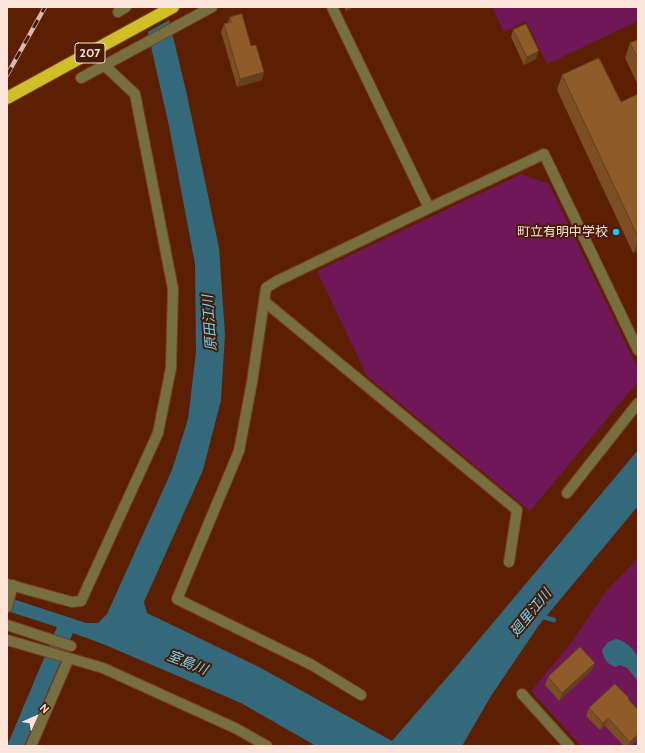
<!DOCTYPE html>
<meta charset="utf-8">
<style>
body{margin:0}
#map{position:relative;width:645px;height:753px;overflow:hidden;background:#5c1f02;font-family:Cabin,sans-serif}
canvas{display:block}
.frame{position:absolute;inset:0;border:8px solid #fce4db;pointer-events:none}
.north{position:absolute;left:16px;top:697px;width:40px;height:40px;-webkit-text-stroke:3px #491b06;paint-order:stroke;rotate:45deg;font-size:11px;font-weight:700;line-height:16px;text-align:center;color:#fce4db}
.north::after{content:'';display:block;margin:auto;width:14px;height:18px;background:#fce4db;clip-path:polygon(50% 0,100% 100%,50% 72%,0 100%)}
</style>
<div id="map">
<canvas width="645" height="753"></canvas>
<div class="frame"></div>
<div class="north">N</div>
</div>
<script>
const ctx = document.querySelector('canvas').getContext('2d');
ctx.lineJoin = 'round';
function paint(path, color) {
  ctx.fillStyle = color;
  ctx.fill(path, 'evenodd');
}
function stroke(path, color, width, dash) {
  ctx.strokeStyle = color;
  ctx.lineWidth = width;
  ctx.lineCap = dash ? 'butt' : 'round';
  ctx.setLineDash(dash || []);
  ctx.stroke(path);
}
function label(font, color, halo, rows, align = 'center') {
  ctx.font = font + ' Cabin,"Noto Sans JP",sans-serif';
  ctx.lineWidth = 4;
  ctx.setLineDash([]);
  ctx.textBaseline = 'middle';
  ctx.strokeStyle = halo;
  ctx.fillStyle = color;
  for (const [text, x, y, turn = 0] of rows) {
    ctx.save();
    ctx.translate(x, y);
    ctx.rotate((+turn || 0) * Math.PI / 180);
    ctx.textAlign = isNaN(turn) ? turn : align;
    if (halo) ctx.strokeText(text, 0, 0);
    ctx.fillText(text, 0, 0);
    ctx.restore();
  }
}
const green = new Path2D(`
 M492,7H638V21L547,64L526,21L504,32Z
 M521,174L549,184L637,367V383L530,511L367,376L317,271Z
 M638,558V746H581L531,691L571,643L607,590Z`);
const water = new Path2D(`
 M142,7H166L187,95L219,248L225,334L221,400L203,470L144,602L147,613L259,667L392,741L450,674L638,450V506L539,625L491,696L462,746H316L241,703L103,644L73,633L24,746H7L57,627L7,611V597L86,623H98L107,614L172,470L188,419L196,352L195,264L169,126Z
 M616,639C626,641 637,650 638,661C639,667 638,674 638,681L627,668L620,665L615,667C606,663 604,659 602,650L608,642Z`);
const pier = new Path2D(`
 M140,7H168L171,19L146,33Z`);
const stream = new Path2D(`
 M540,616L554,620`);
const street = new Path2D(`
 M332,7L429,208L277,281L266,288L252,382L239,451L177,599L312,665L361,695
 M118,12L126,7
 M81,78L212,7
 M429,208L544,154L638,350
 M265,302L517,510L509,562
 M567,493L638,403
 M7,584L72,602L81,601L158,433L171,368L173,289L135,94L104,65
 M7,607L13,585
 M7,625L71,646
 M7,640L103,668L235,728L267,746
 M522,694L569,746
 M31,746L69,658`);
const highway = new Path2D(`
 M7,98L173,7`);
const rail = new Path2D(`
 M7,75L45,7`);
const wall = new Path2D(`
 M344,7H354L346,11Z
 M230,17L251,46L264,72L262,80L237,87L221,32L224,24L228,22Z
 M513,30L536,59L524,65L511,37Z
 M638,40V85L625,58L630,43Z
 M562,75L621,102L638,94V251L633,253L557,90Z
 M592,670L559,701L545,685L548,677Z
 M629,698L631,746H624L605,726L600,730L586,716L589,708Z`);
const shadedWall = new Path2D(`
 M347,7H354L346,11Z
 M539,51L536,59L524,65L527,57Z
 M264,72L262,80L237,87L240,79Z
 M638,240V251L633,253Z
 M595,663L592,670L559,701L562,693Z
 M608,718L605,726L600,730L603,723Z
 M638,734V740L631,746H628L630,742Z`);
const building = new Path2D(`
 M242,14L251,46L256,45L264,72L240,79L224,24L231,22L230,17Z
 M526,24L539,51L527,57L513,30Z
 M638,40V59L630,43Z
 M599,58L621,102L638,94V237L562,75Z
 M580,647L595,663L562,693L548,677Z
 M615,684L629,698L628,699L638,710V734L630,742L608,718L603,723L589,708Z`);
const markers = [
 [616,232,4,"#00cbf9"]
];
const shields = [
 [90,53,30]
];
const shieldNames = [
 ["207",90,53]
];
const poiNames = [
 ["町立有明中学校",608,232]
];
const waterNames = [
 ["原田江川",210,323,-94],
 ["廻里江川",531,613,-51],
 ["室島川",187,663,22]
];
paint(green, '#701857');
paint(water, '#34697b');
paint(pier, '#5c1f02');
stroke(stream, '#34697b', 4.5);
stroke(street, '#763f25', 12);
stroke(highway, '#763f25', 14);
stroke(street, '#77703e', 10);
stroke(highway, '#d1bf28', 12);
stroke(rail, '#d9b9ac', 4.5);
stroke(rail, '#491b06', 3, [9]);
paint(wall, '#7b4e23');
paint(shadedWall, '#64401d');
paint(building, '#8f5b29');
stroke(building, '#64401d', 1);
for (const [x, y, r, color] of markers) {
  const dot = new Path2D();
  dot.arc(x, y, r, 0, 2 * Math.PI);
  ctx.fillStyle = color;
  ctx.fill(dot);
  stroke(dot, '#491b06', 1.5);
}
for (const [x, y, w] of shields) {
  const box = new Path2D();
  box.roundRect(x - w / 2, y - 10, w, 20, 3);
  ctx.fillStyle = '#491b06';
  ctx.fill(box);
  stroke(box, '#fce4db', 1);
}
label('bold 12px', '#fce4db', null, shieldNames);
label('13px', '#fce4db', '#491b06', poiNames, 'right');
label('italic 14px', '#6cdafd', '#491b06', waterNames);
</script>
